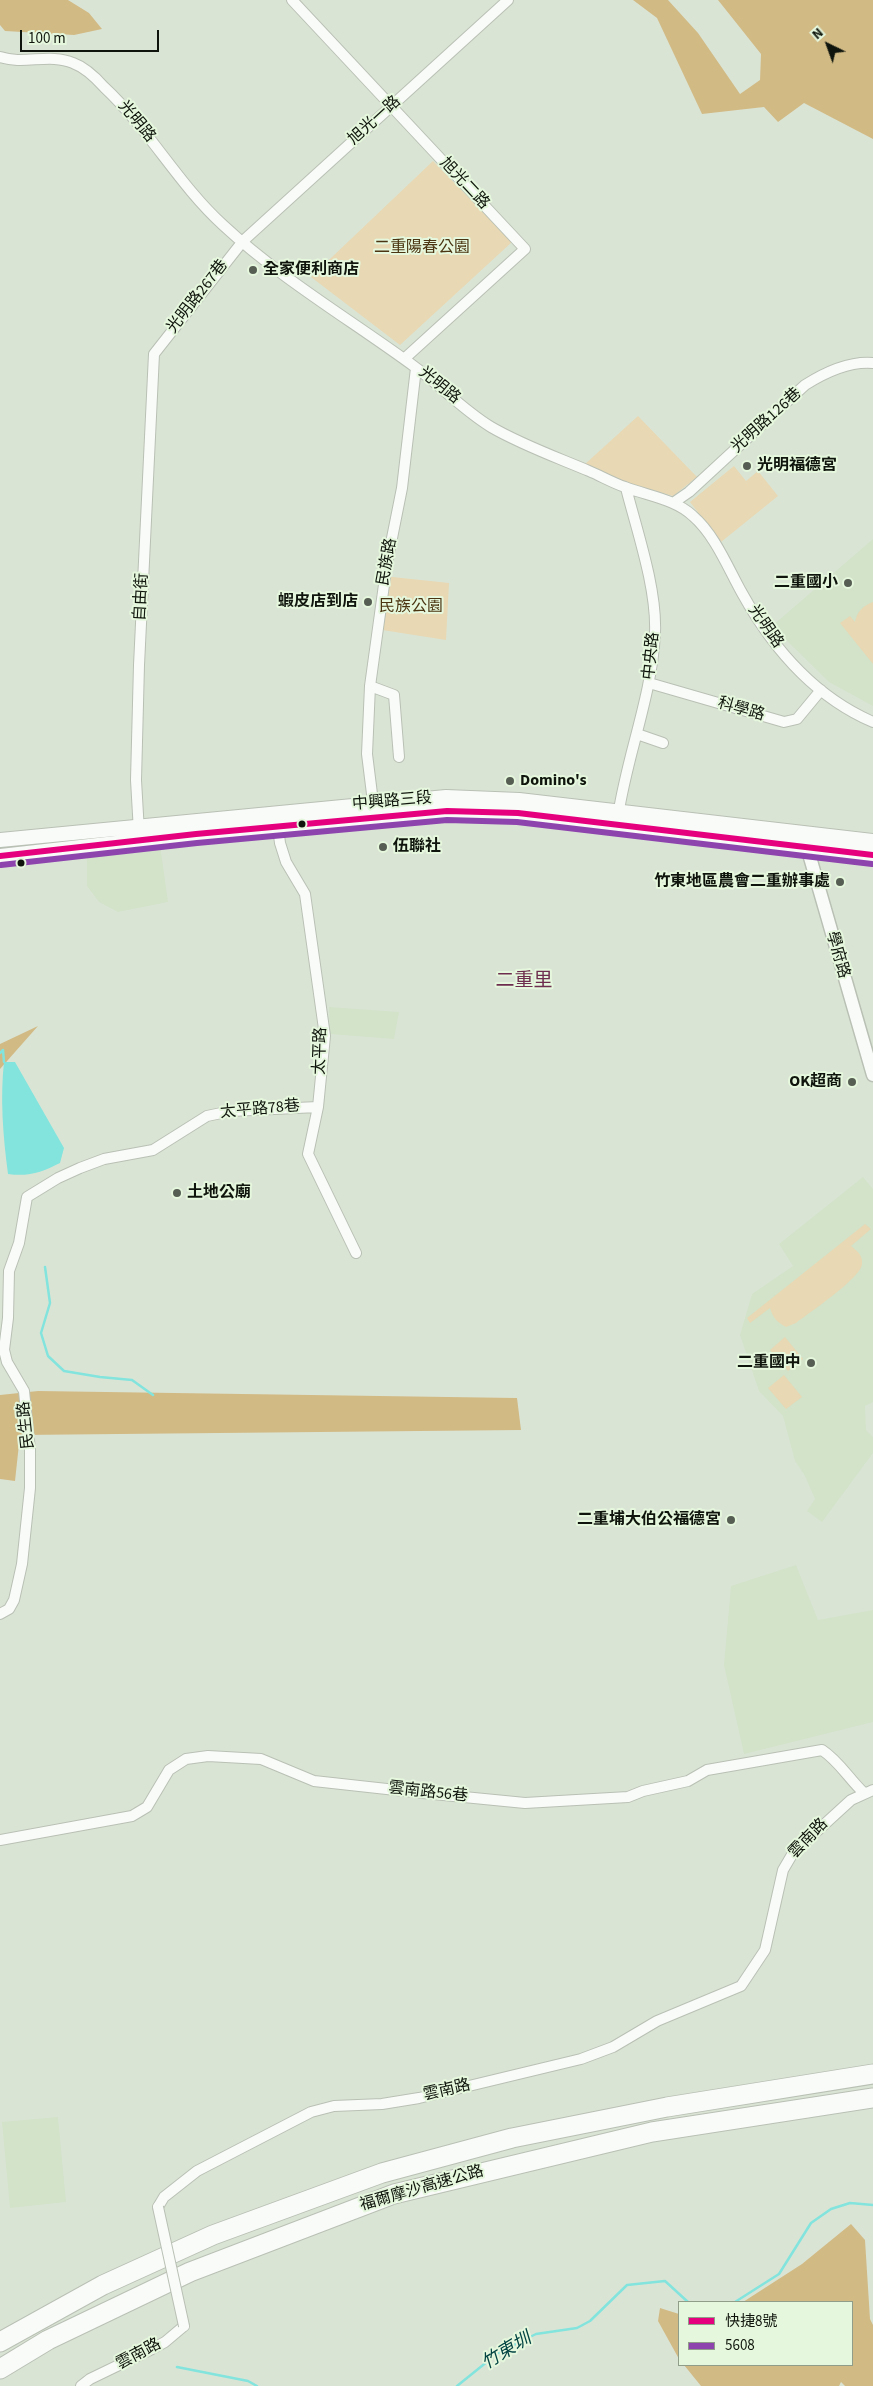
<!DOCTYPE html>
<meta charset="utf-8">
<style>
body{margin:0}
#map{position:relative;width:873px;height:2386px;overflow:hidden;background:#dae4d5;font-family:"Source Sans 3","Noto Sans TC",sans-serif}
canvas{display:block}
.legend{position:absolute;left:678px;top:2301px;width:175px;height:65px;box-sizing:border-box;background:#e5f7dc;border:1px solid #8f9d89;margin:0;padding:6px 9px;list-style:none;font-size:15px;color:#0f150c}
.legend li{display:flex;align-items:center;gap:10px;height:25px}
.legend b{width:25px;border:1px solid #8f9d89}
.north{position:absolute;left:803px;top:20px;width:50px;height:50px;-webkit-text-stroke:4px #e5f7dc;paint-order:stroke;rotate:318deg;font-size:14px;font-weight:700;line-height:20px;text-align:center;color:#0f150c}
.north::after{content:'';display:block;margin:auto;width:18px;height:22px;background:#0f150c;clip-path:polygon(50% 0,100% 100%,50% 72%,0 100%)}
.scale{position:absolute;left:20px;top:30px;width:139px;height:22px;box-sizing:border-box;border:2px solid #0f150c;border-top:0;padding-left:6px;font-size:15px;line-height:18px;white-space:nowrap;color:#0f150c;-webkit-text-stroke:4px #e5f7dc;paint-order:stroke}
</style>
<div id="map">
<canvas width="873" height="2386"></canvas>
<ul class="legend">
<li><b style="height:6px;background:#e5007d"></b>快捷8號</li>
<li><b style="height:6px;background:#8e44ad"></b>5608</li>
</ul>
<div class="north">N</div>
<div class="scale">100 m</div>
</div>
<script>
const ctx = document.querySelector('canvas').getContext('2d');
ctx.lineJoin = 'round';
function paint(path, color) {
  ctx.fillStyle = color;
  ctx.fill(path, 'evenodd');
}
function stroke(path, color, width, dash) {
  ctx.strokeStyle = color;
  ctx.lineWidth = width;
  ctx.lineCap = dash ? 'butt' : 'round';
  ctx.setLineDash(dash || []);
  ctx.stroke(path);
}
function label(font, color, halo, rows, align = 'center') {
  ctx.font = font + ' "Source Sans 3","Noto Sans TC",sans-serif';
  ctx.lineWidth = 4;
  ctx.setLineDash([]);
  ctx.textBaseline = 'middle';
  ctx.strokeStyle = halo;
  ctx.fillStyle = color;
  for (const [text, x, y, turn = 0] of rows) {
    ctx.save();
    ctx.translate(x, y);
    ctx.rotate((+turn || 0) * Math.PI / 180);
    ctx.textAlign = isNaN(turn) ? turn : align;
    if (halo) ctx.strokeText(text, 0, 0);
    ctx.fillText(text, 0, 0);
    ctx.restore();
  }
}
const built = new Path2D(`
 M873,539V706L829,682L772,626Z
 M160,845L168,902L118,912L99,902L87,886V854Z
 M329,1007L399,1012L394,1039L330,1034Z
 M863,1177L873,1189V1402L865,1406L866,1430L873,1437V1453L822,1522L807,1511L815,1499L805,1476L795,1461L783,1416L759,1391L740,1335L752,1294L793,1266L779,1244Z
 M796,1565L818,1620L873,1610V1722L744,1754L724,1665L731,1586Z
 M58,2117L66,2202L10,2208L2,2122Z`);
const green = new Path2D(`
 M433,161L512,242L400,345L311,277Z
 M638,416L697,477L673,496L625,482L584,465Z
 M734,466L746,481L758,471L778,496L721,542L690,502Z
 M383,576L449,583L446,640L376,629Z
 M873,602V664L840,623L850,616L855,622C857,611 863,606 873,602Z
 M865,1224L871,1229L851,1246C857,1251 863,1255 862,1264C861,1278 809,1313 796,1323L786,1327C777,1322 773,1318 770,1308L750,1323L747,1318Z
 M785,1337L803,1359L788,1371L770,1350Z
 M784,1375L802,1397L786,1409L768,1388Z`);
const forest = new Path2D(`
 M0,0H68L89,13L102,29L74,35L5,31L0,25Z
 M633,0H668L698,33L740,94L760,80L761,54L718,0H873V139L804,103L778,122L764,107L702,114L657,18Z
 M38,1026L0,1069V1044Z
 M38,1391L517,1398L521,1430L20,1435L15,1481L0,1479V1395Z
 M851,2224L865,2240L870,2319L873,2325V2386H845L841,2382L839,2386H701L684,2365H852V2302H743L802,2264Z
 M660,2308L679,2314V2359L658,2321Z`);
const water = new Path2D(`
 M4,1062H15L64,1148L60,1163C42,1172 29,1177 8,1174C3,1137 0,1098 4,1062Z`);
const stream = new Path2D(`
 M0,1053L3,1050L4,1062
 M45,1267L50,1303L41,1333L48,1356L64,1371L100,1377L132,1380L153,1395
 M735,2302L779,2274L811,2223L831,2209L850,2203L873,2205
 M177,2367L248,2381L257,2386
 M457,2386L498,2353L536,2334L577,2328L590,2321L627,2285L665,2281L688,2302`);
const minor = new Path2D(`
 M292,0L525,249L404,359
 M0,57C24,65 50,53 73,63C84,67 96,78 104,87C149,129 178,184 223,225C281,279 351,320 415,367C441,386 463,410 491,427C522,445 556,457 589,471C601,476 613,483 625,487C648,496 675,499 693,516C715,535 728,568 742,593C772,647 815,697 873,722
 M673,503L689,492L805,385C824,373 850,361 873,363
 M649,683L784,722L797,719L821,690
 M370,686L394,695L399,757
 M637,734L663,743
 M374,810L367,754L370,686L387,563L402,488L416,368
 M618,816C627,755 652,696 655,633C657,589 637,531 626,488
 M277,820L280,843L286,862L305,894L325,1036L318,1107L308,1154L356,1253
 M139,832L136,780L139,665L154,354L243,241L508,0
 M0,1614L9,1609L14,1600L22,1564L30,1488V1450L24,1391L7,1362L4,1350L8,1318L9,1271L19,1243L27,1197L58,1178L80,1168L104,1159L153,1150L207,1116L231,1111L318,1107
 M0,1840L132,1816L147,1807L169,1770L186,1759L208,1756L261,1759L314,1781L423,1793L525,1803L628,1797L643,1791L688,1781L707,1770L822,1750C839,1761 849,1779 864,1793
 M158,2207L164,2197L197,2171L311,2112L334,2106L382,2104L419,2098L581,2059L613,2047L657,2021L741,1986L765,1950L783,1870L793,1853L851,1800L873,1790
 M81,2386L90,2379L152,2349L165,2342L184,2326`);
const tertiary = new Path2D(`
 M808,839L807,847L873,1075`);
const secondary = new Path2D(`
 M0,840L446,797L519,800L873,841
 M0,856L196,834L447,811L518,813L873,855`);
const motorway = new Path2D(`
 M0,2342L103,2285L213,2235L382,2173L512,2138L667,2107L873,2074
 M0,2369L48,2340L190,2272L394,2194L652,2132L873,2098`);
const minorBridge = new Path2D(`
 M158,2207L184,2326`);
const bus1 = new Path2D(`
 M0,856L196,834L447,811L518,813L873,855`);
const bus2 = new Path2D(`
 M1,865L197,843L447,820L517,822L872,864`);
const markers = [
 [253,270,5,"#565d52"],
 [747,466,5,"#565d52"],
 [848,583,5,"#565d52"],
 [368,602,5,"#565d52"],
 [510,781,5,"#565d52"],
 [302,824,4.5,"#0f150c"],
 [383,847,5,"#565d52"],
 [21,863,4.5,"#0f150c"],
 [840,882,5,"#565d52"],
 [852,1082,5,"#565d52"],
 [177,1193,5,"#565d52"],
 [811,1363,5,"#565d52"],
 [731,1520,5,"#565d52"]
];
const streetNames = [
 ["旭光一路",375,121,-42],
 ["光明路",136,122,50],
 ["旭光二路",464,184,47],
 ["光明路267巷",198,297,-52],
 ["光明路",439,386,39],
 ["光明路126巷",767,421,-42],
 ["民族路",388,562,-80],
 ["自由街",142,597,-87],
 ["光明路",765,627,55],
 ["中央路",652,656,-84],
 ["科學路",741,710,16],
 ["中興路三段",392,802,-5],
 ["學府路",837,955,74],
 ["太平路",321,1051,-88],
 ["太平路78巷",260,1110,-5],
 ["民生路",27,1425,-96],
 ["雲南路56巷",428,1793,6],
 ["雲南路",809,1839,-46],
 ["雲南路",447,2091,-13],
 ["福爾摩沙高速公路",422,2189,-16],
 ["雲南路",139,2355,-28]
];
const parkNames = [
 ["二重陽春公園",422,248],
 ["民族公園",411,607]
];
const poiNames = [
 ["全家便利商店",263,270,"left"],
 ["光明福德宮",757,466,"left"],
 ["二重國小",838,583],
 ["蝦皮店到店",358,602],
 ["Domino's",520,781,"left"],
 ["伍聯社",393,847,"left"],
 ["竹東地區農會二重辦事處",830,882],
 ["OK超商",842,1082],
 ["土地公廟",187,1193,"left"],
 ["二重國中",801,1363],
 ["二重埔大伯公福德宮",721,1520]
];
const waterNames = [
 ["竹東圳",507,2352,-31]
];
const quarterNames = [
 ["二重里",524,982]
];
paint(built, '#d2e3c9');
paint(green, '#e8d8b3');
paint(forest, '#d2ba85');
paint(water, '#82e4dd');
stroke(stream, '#82e4dd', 2.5);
stroke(minor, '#b9c0b4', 12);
stroke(tertiary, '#b9c0b4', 15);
stroke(secondary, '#b9c0b4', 16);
stroke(motorway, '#b9c0b4', 21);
stroke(minor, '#f9fbf9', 10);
stroke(tertiary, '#f9fbf9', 12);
stroke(secondary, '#f9fbf9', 14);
stroke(motorway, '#f9fbf9', 19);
stroke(minorBridge, '#b9c0b4', 12, []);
stroke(minorBridge, '#f9fbf9', 10);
stroke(bus1, '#e5007d', 6);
stroke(bus2, '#8e44ad', 6);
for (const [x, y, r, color] of markers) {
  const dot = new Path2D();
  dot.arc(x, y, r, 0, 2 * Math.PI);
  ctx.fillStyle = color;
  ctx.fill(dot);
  stroke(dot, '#e5f7dc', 2);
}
label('16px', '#0f150c', '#e5f7dc', streetNames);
label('16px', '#4a3411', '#e5f7dc', parkNames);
label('bold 16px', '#0f150c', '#e5f7dc', poiNames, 'right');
label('italic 18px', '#024443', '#e5f7dc', waterNames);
label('19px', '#6d2d4e', '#e5f7dc', quarterNames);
</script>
